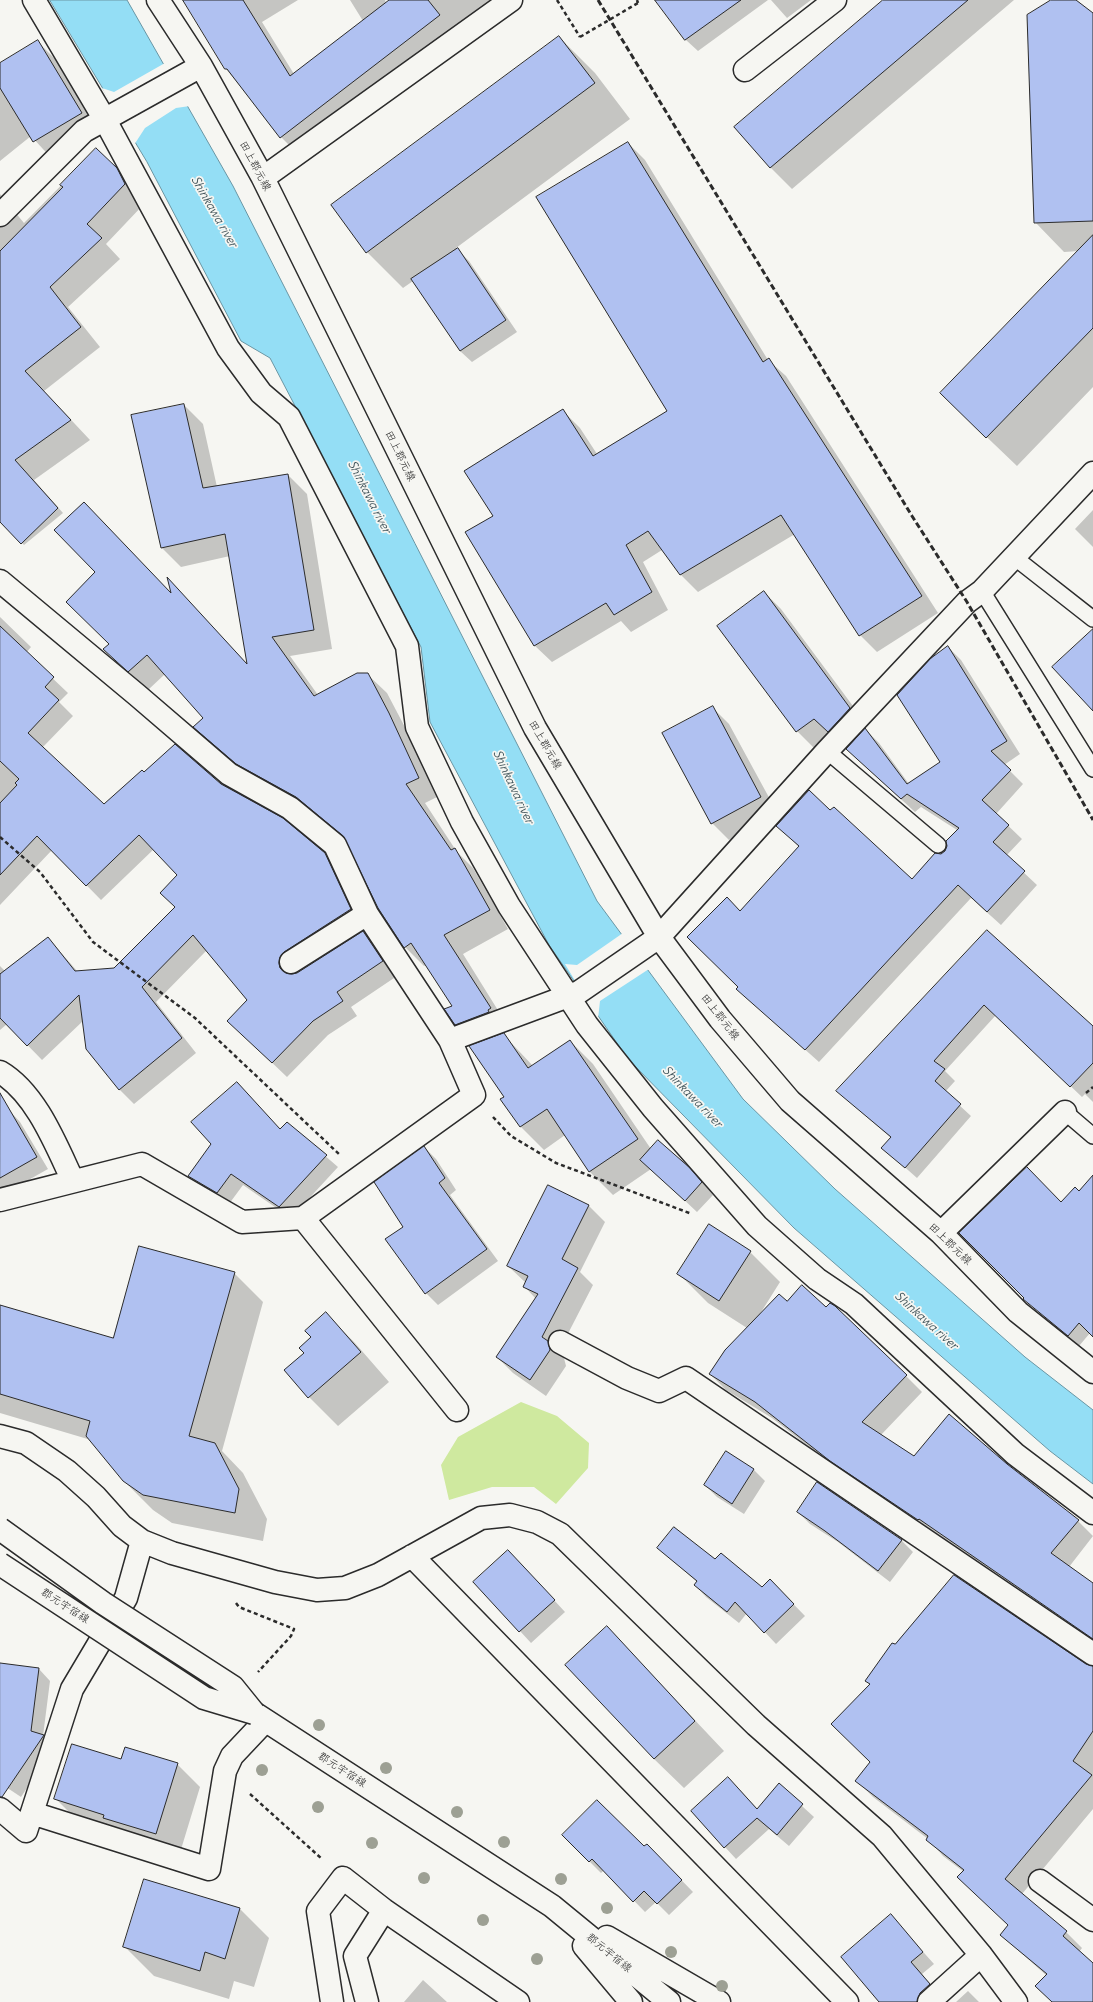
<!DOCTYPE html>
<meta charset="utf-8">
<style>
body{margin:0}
canvas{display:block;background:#f6f6f2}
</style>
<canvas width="1093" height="2002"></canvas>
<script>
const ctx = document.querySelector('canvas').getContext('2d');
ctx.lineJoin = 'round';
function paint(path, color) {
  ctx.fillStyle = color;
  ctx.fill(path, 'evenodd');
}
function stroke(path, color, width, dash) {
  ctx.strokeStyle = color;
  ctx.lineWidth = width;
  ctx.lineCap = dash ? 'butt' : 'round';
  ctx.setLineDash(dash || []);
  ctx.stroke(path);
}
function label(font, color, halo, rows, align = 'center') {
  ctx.font = font + ' Delius,"Klee One",sans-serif';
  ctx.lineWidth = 3.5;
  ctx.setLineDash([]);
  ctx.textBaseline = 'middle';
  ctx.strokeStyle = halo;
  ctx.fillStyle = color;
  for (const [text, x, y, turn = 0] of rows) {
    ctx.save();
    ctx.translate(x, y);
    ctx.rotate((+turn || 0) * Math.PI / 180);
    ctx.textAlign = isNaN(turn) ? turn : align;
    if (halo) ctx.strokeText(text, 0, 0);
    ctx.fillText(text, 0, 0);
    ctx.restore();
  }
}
const green = new Path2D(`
 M521,1402L557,1416L589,1443L588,1468L556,1504L534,1487H492L449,1500L441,1465L458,1437Z`);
const water = new Path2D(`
 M50,0H127L233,186L597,901L743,1099L835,1189L1025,1357L1093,1410V1484L1050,1451L794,1228L628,1059L549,945L430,722L421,647L270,358L241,341L147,162Z`);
const pier = new Path2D(`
 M165,63L190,106L176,108L145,128L134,145L102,88L114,92Z
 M623,933L649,969L600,1001L598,1019L565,964L577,965Z`);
const shadow = new Path2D(`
 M184,0H298L262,22L294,74L363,21L350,0H385L386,3L391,0H494L452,28L456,33L298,154L281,137L226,69Z
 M656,0H768L698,51L686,40Z
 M771,0H811L787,18Z
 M885,0H1014L792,189L771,168L736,127Z
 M1093,14V387L1017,466L971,422L1079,251L1064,252L1035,222Z
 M559,37L595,73L630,119L456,248L469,261L517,332L472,362L460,351L413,281L403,288L367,252Z
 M38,42L57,61L101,133L54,161L31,136L0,161V64Z
 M628,143L645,160L768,360L786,376L938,613L877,652L860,635L795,534L698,592L681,575L662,550L643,562L668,610L631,632L621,621L552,662L534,645L494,516L563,411L580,428L597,454L669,412Z
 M96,150L136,189L144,204L106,244L120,259L68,307L100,347L44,391L90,440L34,480L63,513L24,545L0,521V194L24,223Z
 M184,405L203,424L217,487L288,475L307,494L332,649L290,656L318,695L367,674L387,693L408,733L437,797L425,803L457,852L473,868L508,929L463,954L509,1028L506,1030L507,1031L502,1033L533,1066L570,1041L593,1064L651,1149L701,1181L713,1195L697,1212L651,1169L613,1195L590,1172L565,1135L544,1150L521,1127L502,1100L506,1097L476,1045L456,1024L454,1006L426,965L424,966L405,947L347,841L316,816L256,783L214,746L195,727L205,718L165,674L148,690L105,649L172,595L169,580L248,665L230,556L181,567L162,548Z
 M1093,510V547L1075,529Z
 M764,592L781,609L867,725L864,728L879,743L909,784L941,762L948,647L961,660L1020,754L1004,765L1023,784L996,814L1022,839L1006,856L1037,885L1001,925L971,898L819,1062L737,989L739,987L741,912L799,847L791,839L831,812L912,880L945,852L957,830L921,807L915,812L831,735L814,748L797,731Z
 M0,617L31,647L26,653L68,693L59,702L73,716L42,748L104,806L144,773L220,784L324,854L339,869L365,924L294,971V975L363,932L378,947L397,976L351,1007L357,1016L328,1035L287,1077L243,1035L248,1001L207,950L156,1002L196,1053L134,1104L119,1089L84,1020L42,1060L7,1024L0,1030V966L5,971L48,938L78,972L115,969L176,907L178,875L154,849L101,900L52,850L0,905Z
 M712,707L729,724L778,814L729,840L712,823Z
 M987,931L1093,1027V1102L1085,1094L1082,1097L996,1015L945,1071L955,1081L945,1092L971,1116L917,1178L883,1148L891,1138L837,1091Z
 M237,1083L280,1130L287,1123L338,1167L291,1218L243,1185L229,1204L201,1188L189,1176L212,1144Z
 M9,1110L20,1122L48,1169L0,1196V1115Z
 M424,1147L436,1159L456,1190L450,1195L498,1261L438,1305L426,1293L387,1240L404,1227Z
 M1093,1177V1335L1090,1333L1079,1346L1045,1318L960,1233L1061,1203L1079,1192Z
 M549,1186L589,1206L605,1222L580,1272L593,1285L558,1353L564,1358L566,1366L546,1396L513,1373L497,1357L536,1299L524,1286L526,1283L508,1266Z
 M709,1225L750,1252L780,1282L758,1317L787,1302L826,1309L906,1376L922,1392L880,1436L914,1457L1007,1465L1078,1521L1093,1536L1069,1567L1093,1584V1643L848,1477L772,1418L726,1390L710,1374L747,1328L708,1303L678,1273Z
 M234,1273L263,1302L222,1451L243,1473L267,1519L263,1541L172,1523L153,1510L124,1481L91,1440L0,1413V1306L114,1339Z
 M326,1314L355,1343L389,1382L338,1426L309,1397L306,1353L312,1337Z
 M726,1452L754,1470L765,1481L744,1514L717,1497L705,1485Z
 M817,1483L902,1541L913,1552L890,1582L838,1542L810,1524L798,1512Z
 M658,1548L715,1561L762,1588L770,1580L805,1616L776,1644L747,1613L739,1623L706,1597L695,1585L697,1582Z
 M520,1563L565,1612L531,1643L475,1582Z
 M607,1627L724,1751L684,1788L654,1759Z
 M0,1664L39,1669L50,1681L43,1736L54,1747L21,1797L0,1783Z
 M1093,1673V1809L1022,1894L1066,1932L1082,1948L1079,1952L1093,1965V2002H1052L1047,1976L1001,1935L1009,1926L964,1872L943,1856L928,1839L873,1797L857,1781L871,1762L870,1685L866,1681Z
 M122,1760L177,1764L200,1787L179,1856L79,1822L56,1799Z
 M779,1785L814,1817L789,1846L769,1829L736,1859L692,1811L740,1790L758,1810Z
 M563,1835L644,1847L658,1856L693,1892L669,1915L656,1902L645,1912L604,1870L601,1873Z
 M240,1909L269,1938L254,1987L234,1981L229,1999L154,1976L124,1946Z
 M891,1916L934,1964L922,1974L941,1996L936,2002H881Z
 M423,1980L447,2002H404Z
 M968,1991L979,2002H956Z`);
const building = new Path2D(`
 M183,0H243L290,76L389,0H428L440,15L280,138L227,69H225Z
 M655,0H741L685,40Z
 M883,0H968L770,168L734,127Z
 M1051,0H1076L1093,13V221L1034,223L1027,15Z
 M559,36L595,83L366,253L331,205Z
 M38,40L82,113L33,142L0,88V63Z
 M628,142L763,362L769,358L922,596L859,636L781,515L680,575L648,531L626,545L652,592L614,615L606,603L534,646L465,532L493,516L464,471L563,409L593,456L667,411L536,197Z
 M96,148L117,168L125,184L87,224L102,238L50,287L81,327L25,371L71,420L15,460L58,508L21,544L0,522V251L63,187L60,185Z
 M1093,235V328L986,438L940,393Z
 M458,248L506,320L460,351L411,279Z
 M184,404L203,488L288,474L314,630L272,637L314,696L357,673H368L389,713L419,778L406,784L451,850L455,848L490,910L444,935L491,1008L488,1010L489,1012L455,1025L444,1009L452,1006L411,943L404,948L378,908L343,836L296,797L236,764L193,727L203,718L147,655L128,672L103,649L109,644L66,602L95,572L54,530L84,502L171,593L167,577L247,664L225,534L161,548L131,415Z
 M764,591L850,708L828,732L814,719L796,732L717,626Z
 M0,626L54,677L45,687L59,700L28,733L104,804L142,770L144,772L175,744L221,784L283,818L325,853L351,909L284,952L280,957L279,963L280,968L286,973L292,974L297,973L363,931L383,961L337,992L343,1001L313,1021L272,1063L227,1021L247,1000L193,935L142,987L182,1038L119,1090L86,1049L79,995L27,1046L0,1018V974L48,937L75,971L114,968L175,907L160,893L177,875L139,835L86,886L37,836L0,875V803L17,785L15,783L19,779L0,761Z
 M1093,629V711L1052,667Z
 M948,646L1007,741L991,751L1011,770L982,800L1009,825L993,842L1025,871L987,912L958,885L805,1050L736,989L738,987L687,937L727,897L740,911L799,846L776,826L809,790L830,810L834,807L912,879L935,853L941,854L945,851L947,846L946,841L959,828L907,794L901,799L846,749L865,728L907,784L940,762L897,695L930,659Z
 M713,706L761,797L711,824L662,733Z
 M987,930L1093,1026V1063L1070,1087L984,1005L934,1061L945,1069L935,1081L961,1104L905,1168L881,1148L891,1137L836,1091Z
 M504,1033L528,1068L570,1040L638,1139L589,1172L547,1109L520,1127L500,1099L504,1097L469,1046Z
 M237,1082L280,1129L287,1122L327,1155L279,1207L231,1174L217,1193L188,1176L211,1144L191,1122Z
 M0,1093L37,1157L0,1178Z
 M658,1140L690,1168L702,1182L685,1201L640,1160Z
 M424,1146L445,1178L439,1183L487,1249L425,1294L385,1239L403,1227L374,1182Z
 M1027,1167L1061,1202L1075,1187L1079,1191L1093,1175V1337L1079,1323L1068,1336L1023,1299L1024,1298L959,1233Z
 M548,1185L589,1205L562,1259L578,1268L542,1337L548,1341L550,1350L530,1380L496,1357L538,1294L523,1287L528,1276L507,1266Z
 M709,1224L751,1251L719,1301L677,1274Z
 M139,1246L235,1272L189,1436L215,1443L239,1489L235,1513L143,1495L123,1481L86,1436L90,1421L0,1394V1305L113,1338Z
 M802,1285L826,1307L830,1303L835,1306L907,1375L862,1422L914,1456L949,1414L1007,1464L1079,1520L1051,1553L1093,1583V1639L919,1519L918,1520L830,1461L755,1402L709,1374L725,1350L779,1294L787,1301Z
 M326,1312L361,1352L308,1398L284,1370L304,1353L299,1348L311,1337L305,1331Z
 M726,1451L754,1469L732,1504L704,1485Z
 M817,1482L902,1540L878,1571L825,1531L797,1512Z
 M674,1527L715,1559L721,1553L762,1587L770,1579L794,1604L764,1633L735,1602L727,1612L694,1585L697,1581L657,1548Z
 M508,1550L555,1600L519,1632L473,1582Z
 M954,1575L1086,1664L1093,1666V1731L1073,1761L1092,1775L1005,1879L1067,1931L1063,1936L1093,1963V2002H1052L1035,1986L1047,1974L1000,1935L1008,1925L957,1877L964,1870L926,1840L928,1836L855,1781L870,1762L831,1724L870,1684L865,1681L892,1643L895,1644Z
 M607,1626L695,1721L654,1759L565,1665Z
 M0,1663L39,1668L31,1731L44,1735L2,1797H0Z
 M72,1744L121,1759L125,1747L178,1763L156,1834L103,1818L104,1815L54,1799Z
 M728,1777L757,1809L779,1783L803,1804L777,1835L757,1818L724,1848L691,1811Z
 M597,1800L644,1846L647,1844L682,1880L657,1904L644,1891L633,1902L592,1859L589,1862L562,1835Z
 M144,1879L240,1908L225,1959L205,1952L200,1971L123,1947Z
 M891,1914L923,1952L911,1962L930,1984L920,1993L917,2002H879L841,1957Z`);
const path = new Path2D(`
 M557,0L580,37
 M637,0L638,3
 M0,837L40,872L93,942L195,1018L340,1155
 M1086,1093L1093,1087
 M493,1117L511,1136L556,1163L692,1214
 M236,1603L239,1607L294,1629L291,1636L258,1672
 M250,1794L322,1859`);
const service = new Path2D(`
 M1014,557L1093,619
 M982,591L1093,769
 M827,751L938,845
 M1065,1112L1093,1136`);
const minor = new Path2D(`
 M34,0L105,120L228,348L261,393L289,417L407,646L417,727L462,822L509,906L587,1025L653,1108L757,1226L817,1279L854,1304L1015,1454L1093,1513
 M158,0L201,66L263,178L535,728L659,937L720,1019L790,1101L941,1233L1018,1312L1093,1372
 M745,70L835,0
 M263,178L511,0
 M0,215L84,131L201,66
 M0,581L137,695L229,774L290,808L335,845L367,914L450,1040
 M291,962L367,914
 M0,1072C36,1093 56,1145 73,1181
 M0,1200L142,1164L242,1222L303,1218L474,1095L450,1040L579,992L659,937L827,751L967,602L982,591L1093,473
 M303,1218L457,1410
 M941,1233L1065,1112
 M560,1342L627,1378L659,1391L686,1378L1093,1654
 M0,1436L26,1443L67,1471L96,1497L122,1526L142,1541L172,1553L275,1582L317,1590L345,1588L378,1575L481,1518L510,1515L537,1522L560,1534L756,1725L882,1836L981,1955L1016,2002
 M412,1556L847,2002
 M0,1809L26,1831L72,1689L126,1598L142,1541
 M32,1813L209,1869L225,1771L232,1756L265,1721
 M1040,1881L1093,1920
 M332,2002L318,1911L343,1878L384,1910L518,2002
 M367,2002L355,1956L384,1910
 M929,2002L981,1955`);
const tertiary = new Path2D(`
 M254,1713L552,1906L669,2002
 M607,1937L719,2002
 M584,1946L631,2002`);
const rail = new Path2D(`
 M598,0L912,516L967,602L1093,820`);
const pathBridge = new Path2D(`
 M580,37L638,3`);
const tertiaryBridge = new Path2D(`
 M0,1529L103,1603L233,1687L254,1713
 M0,1564L204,1698L254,1713`);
const trees = [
 [319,1725],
 [386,1768],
 [262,1770],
 [318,1807],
 [457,1812],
 [504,1842],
 [372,1843],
 [424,1878],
 [561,1879],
 [607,1908],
 [483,1920],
 [671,1952],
 [537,1959],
 [722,1986]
];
const streetNames = [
 ["田上郡元線",255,166,62],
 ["田上郡元線",400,456,64],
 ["田上郡元線",545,745,60],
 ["田上郡元線",720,1017,52],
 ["田上郡元線",950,1244,44],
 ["郡元宇宿線",65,1606,33],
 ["郡元宇宿線",342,1770,33],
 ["郡元宇宿線",609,1953,39]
];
const waterNames = [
 ["Shinkawa river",214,212,60],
 ["Shinkawa river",369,497,63],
 ["Shinkawa river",513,787,65],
 ["Shinkawa river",692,1097,46],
 ["Shinkawa river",926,1321,42]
];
paint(green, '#cfe99f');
paint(water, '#94def5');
stroke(water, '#6a96a4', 1);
paint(pier, '#f6f6f2');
paint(shadow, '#0003');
paint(building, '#b0c1f1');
stroke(building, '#2b2b2b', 1);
stroke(service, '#2b2b2b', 18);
stroke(minor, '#2b2b2b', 25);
stroke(tertiary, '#2b2b2b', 25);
stroke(path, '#2b2b2b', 2.5, [4, 3]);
stroke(service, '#f6f6f2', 15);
stroke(minor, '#f6f6f2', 22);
stroke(tertiary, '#f6f6f2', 22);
stroke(rail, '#2b2b2b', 3, [6, 3]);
stroke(tertiaryBridge, '#2b2b2b', 25, []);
stroke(pathBridge, '#2b2b2b', 2.5, [4, 3]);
stroke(tertiaryBridge, '#f6f6f2', 22);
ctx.fillStyle = '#9da094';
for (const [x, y] of trees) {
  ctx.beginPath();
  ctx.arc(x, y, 6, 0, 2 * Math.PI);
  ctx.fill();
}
label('11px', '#2b2b2b', '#f6f6f2', streetNames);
label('italic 12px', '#45585e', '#f6f6f2', waterNames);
</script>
